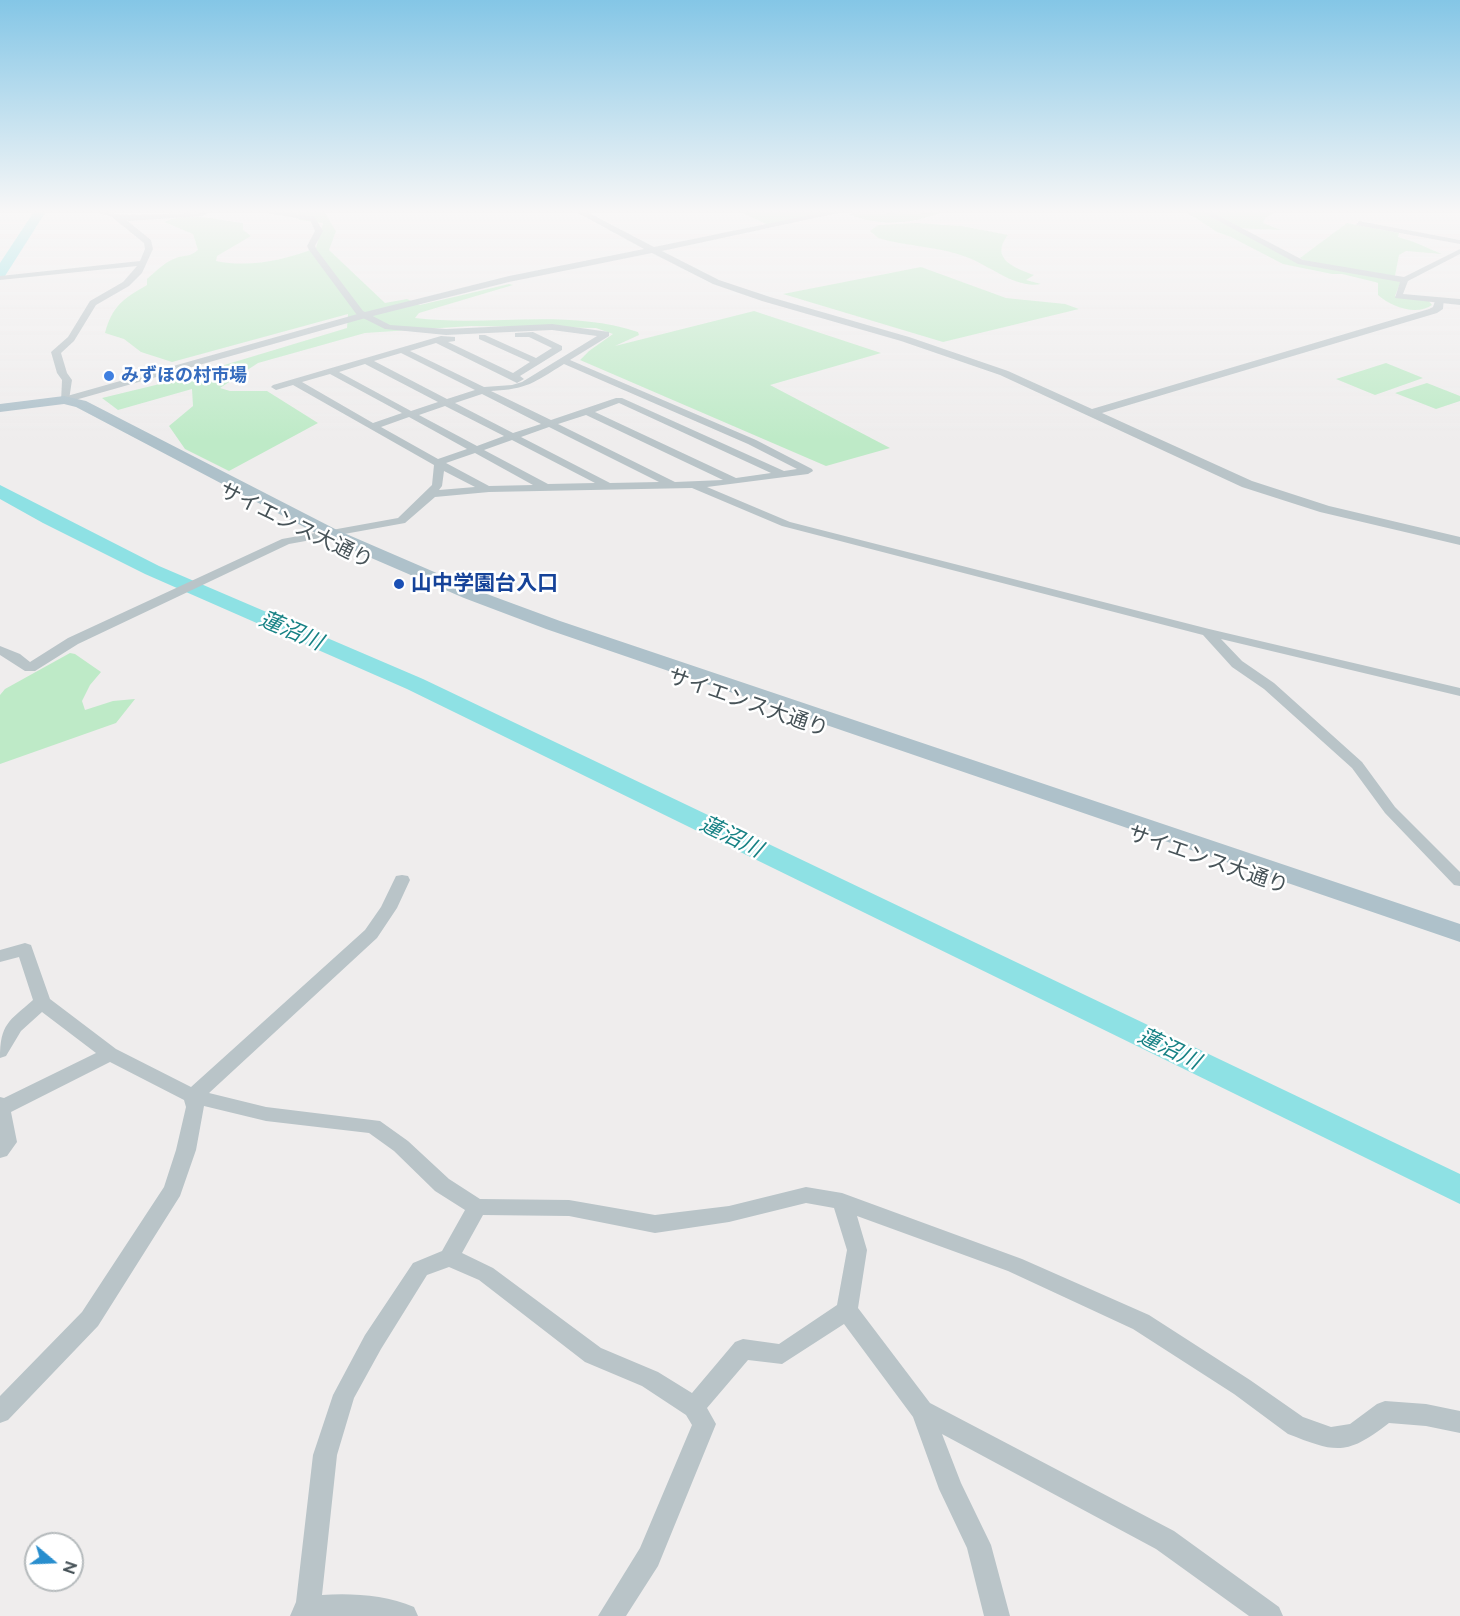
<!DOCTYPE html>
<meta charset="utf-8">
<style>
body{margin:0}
#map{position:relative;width:1460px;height:1616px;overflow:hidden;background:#efeded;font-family:Raleway,sans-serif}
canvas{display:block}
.north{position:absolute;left:24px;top:1532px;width:60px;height:60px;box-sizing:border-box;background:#fff;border:2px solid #b5babc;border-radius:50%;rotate:109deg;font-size:16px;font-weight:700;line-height:24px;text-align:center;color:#475358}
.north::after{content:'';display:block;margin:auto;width:21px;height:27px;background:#288ece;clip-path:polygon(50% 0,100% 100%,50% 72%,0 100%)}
</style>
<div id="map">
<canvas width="1460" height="1616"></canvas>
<div class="north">N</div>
</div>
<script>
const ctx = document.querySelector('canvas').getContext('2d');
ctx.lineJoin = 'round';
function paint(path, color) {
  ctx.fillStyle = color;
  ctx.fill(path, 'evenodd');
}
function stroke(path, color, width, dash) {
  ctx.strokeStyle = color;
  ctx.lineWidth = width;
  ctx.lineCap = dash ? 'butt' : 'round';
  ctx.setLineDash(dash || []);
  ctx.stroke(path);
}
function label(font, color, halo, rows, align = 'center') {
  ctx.font = font + ' Raleway,"Noto Sans JP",sans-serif';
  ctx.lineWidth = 5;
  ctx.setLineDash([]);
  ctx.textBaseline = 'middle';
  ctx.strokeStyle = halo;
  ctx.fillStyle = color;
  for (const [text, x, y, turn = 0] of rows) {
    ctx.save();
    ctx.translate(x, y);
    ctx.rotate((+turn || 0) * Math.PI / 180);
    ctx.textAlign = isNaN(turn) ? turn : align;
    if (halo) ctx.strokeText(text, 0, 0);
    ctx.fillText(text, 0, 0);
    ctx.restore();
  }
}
const green = new Path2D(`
 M299,213H325L336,231L329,250L385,303L407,299L420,305L509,284L513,285L419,313L415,318C489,327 565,308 638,332L639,335L615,346L754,311L881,353L770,385L890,448L826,466L580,360L589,351L613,334L596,328L471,326L365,333L258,363L220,388L230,391H267L318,423L229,471L185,449L169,426L193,406L192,389L118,410L102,398L168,382L347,328L348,314L172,362L141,352L124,339L105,333C112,306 124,298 147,285V279C156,271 165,262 176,258C187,254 188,258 198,250L193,234L164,222C187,211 219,220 243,223V230L251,236L217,256L216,261C250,268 284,260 316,248L323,223L299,220Z
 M743,213H825L768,225Z
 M939,213C911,225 875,226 849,214Z
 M1188,213H1274L1266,217L1263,223L1281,230L1233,228L1299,262L1401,281L1395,296L1428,300L1432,305C1417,316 1391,307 1378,295V283L1375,282L1342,274H1332L1283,264L1231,237L1217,232Z
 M916,223L962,226L1008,235C989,259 1015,268 1034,275L1026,280L1041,284C1016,289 990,266 969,258C939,246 908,247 878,238L870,231L878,225Z
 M1347,223L1399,233L1398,237C1414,241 1427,248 1442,254L1406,251L1399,255L1395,276L1304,261L1300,258Z
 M921,267L1006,298L1065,304L1079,309L943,342L783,294Z
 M1386,363L1423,378L1375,395L1336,379Z
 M1427,383L1460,396V401L1436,409L1395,393Z
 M70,653L75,654L101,672L90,685L82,701L85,710L113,701L135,699L116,723L0,764V695L5,689Z`);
const river = new Path2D(`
 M33,213H45L5,276L0,277V263Z
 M0,485L159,566L423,679L1460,1174V1204L407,689L145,574L43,523L0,499Z`);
const minor = new Path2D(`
 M1204,213H1213L1303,260L1404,277L1460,249V254L1408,281L1403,294L1460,299V305L1395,298L1400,282L1298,264Z
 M113,214H119L151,240L153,249L142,273L129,286L96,305L74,341L61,353L67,373L72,380L69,400L61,402L62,380L57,373L51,352L68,337L90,301L123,282L137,266L0,280V276L140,261L145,249L144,243L113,218Z
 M308,216H314L323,231L315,246L317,250L363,311L390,325L446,329L552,324L609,332V336L570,360L756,440L812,469L813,471L808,474L707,487L790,522L1209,629L1460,688V696L1221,639L1242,661L1274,683L1362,762L1395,807L1460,872V886L1454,885L1385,813L1352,768L1264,689L1232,667L1203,635L782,526L692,488L489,492L435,497L405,523L289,544L78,644L35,671H25L0,655V646L20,654L30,662L68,638L282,539L398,518L432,485L434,465L293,385L276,390L271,387L273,385L441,336L455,337V341L448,342L513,373L530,362L479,339V335H485L536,358L552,348L529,337H515V333L533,332L562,346V350L520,376L524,379L517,383L436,343L410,351L484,387L512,385L522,382L597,336L552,330L446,335L385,329L357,315L309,250L307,246L315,231ZM401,353L475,390L447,399L374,361ZM365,364L438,402L411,411L339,372ZM564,364L748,444L797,469L784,471L622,398H616L551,420L491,391C528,389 533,383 564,364ZM330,374L402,413L373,423L302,382ZM482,394L541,424L513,433L455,403ZM619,403L771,473L736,478L595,412ZM445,406L504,436L477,446L419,415ZM586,415L723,480L675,482L558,424ZM409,417L467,449L438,459L381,427ZM549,427L659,482L610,483L521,437ZM512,440L595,483L548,484L484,450ZM475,453L533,485L489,486L446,463ZM444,471L475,487L439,490L442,486Z
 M1359,221L1460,240V244L1356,225Z
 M402,875L408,876L410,880L397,908L377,938L209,1093L266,1107L380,1121L408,1141L449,1179L480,1199L569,1200L655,1215L729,1206L806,1187L842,1193L1022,1259L1149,1315L1250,1380L1303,1417L1331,1427L1350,1424L1377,1404L1385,1401L1426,1404L1460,1411V1433L1426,1426L1389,1423C1346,1456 1337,1453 1288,1434L1234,1394L1133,1329L1008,1271L857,1216L867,1250L858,1308L930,1403L1174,1531L1279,1607L1283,1616H1249L1156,1549L942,1434L961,1483L991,1545L1010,1616H984L967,1548L939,1489L913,1417L844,1324L782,1364L748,1360L707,1408L716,1424L658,1566L626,1616H598L640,1548L692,1425L686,1415L642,1386L585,1362L479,1280L449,1267L427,1275L381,1349L354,1398L337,1455L322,1595C352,1593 386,1595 414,1607L418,1616H290L296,1602L313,1455L333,1395L365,1335L413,1263L442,1251L465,1210L435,1191L394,1151L369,1133L266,1121L204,1106L196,1150L180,1196L98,1326L8,1420L0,1423V1396L82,1312L164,1187L176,1150L186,1107L184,1100L110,1062L11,1112L17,1142L7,1156L0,1158V1097L4,1098L96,1053L42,1012L21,1031L6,1056L0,1058C0,1024 9,1021 33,1000L19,957L0,962V950L25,943L31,945L50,999L116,1049L191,1087L365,930L381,907L396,876ZM806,1203L834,1208L847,1250L837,1305L779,1344L743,1339L735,1342L692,1393L658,1372L601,1348L493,1268L462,1253L483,1215L569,1216L655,1233L729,1222Z`);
const tertiary = new Path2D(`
 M99,213L129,215L207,213L203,216L129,221Z
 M269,213H295L315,218L311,221Z
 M578,213H589L654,247L820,213H838L662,251L719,280L770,297L909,337L1008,371L1092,409L1429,309L1433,307L1436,298H1444L1443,309L1437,313L1102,413L1252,481L1329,506L1460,537V545L1320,512L1242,487L1000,375L901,341L762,301L713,284L652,253L509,282L369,317L68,402H60L58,400L60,398L361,313L509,276L644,249Z`);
const primary = new Path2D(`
 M64,396L86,401L337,530L476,590L560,621L1460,924V942L546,629L464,598L325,538L76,407L64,404L0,412V404Z`);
const markers = [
 [109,376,6,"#3f7fe0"],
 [399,584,6,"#1a4fb4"]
];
const farShopnames = [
 ["みずほの村市場",121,376]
];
const streetNames = [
 ["サイエンス大通り",296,526,26],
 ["サイエンス大通り",748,703,19],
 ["サイエンス大通り",1208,860,19]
];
const transitNames = [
 ["山中学園台入口",411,584]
];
const waterNames = [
 ["蓮沼川",291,631,23],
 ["蓮沼川",731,837,26],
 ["蓮沼川",1169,1049,26]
];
paint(green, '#beeac7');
paint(river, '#8ee1e4');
paint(minor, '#b9c4c8');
paint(tertiary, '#b9c4c8');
paint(primary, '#aec1ca');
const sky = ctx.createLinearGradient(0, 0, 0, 440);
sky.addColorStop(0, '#84c6e6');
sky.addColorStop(0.48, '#f8f7f7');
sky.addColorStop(1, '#f8f7f700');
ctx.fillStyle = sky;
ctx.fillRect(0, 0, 1460, 440);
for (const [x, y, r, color] of markers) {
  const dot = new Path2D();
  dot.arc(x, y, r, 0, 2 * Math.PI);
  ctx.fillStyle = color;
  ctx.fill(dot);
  stroke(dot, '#fff', 2);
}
label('bold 18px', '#366cbe', '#fff', farShopnames, 'left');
label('21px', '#475358', '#fff', streetNames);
label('bold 21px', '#164399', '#fff', transitNames, 'left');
label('italic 22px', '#178285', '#fff', waterNames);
</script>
